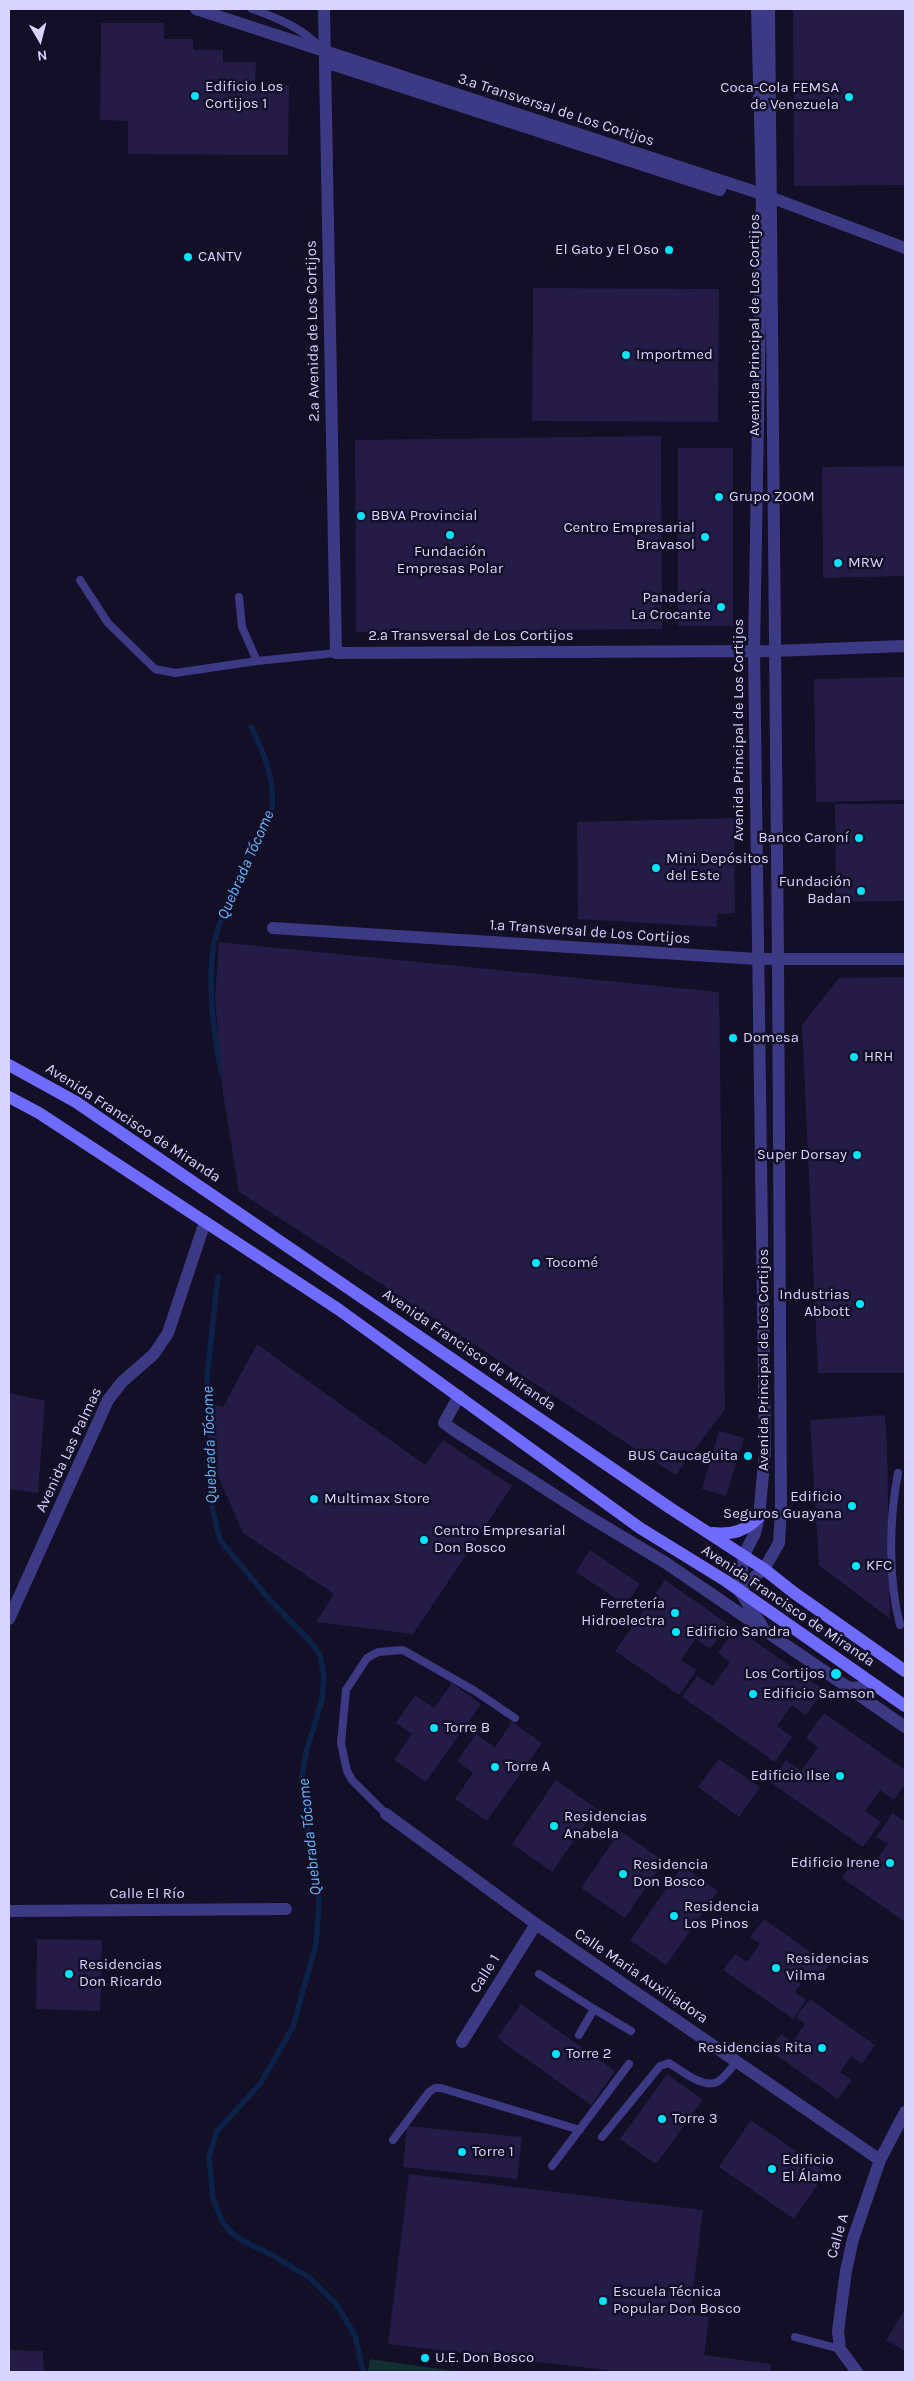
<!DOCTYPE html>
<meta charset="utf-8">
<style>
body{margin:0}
#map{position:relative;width:914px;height:2381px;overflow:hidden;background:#130f26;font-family:Karla,sans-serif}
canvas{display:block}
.frame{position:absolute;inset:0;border:10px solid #d9d4ff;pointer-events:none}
.north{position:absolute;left:15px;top:15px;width:50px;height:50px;-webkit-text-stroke:4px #130f26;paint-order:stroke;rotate:172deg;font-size:14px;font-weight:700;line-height:20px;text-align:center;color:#d9d4ff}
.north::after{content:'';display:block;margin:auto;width:18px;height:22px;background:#d9d4ff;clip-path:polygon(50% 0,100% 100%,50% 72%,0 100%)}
</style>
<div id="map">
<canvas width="914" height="2381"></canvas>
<div class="frame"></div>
<div class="north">N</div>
</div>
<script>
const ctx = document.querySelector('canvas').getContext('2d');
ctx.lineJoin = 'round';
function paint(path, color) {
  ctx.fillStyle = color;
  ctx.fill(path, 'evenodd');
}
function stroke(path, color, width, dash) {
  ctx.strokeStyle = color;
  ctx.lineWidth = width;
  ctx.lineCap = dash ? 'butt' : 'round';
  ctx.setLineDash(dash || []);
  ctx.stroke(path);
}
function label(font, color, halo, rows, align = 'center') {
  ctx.font = font + ' Karla,sans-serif';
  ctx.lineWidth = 5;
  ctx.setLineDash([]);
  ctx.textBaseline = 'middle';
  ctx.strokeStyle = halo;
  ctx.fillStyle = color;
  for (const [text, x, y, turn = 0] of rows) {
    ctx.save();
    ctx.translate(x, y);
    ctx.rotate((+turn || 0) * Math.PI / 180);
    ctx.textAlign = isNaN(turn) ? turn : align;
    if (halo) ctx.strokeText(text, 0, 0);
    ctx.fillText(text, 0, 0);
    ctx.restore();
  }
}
const green = new Path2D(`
 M370,2359L461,2372H368Z`);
const stream = new Path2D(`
 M222,1074C213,1035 206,974 216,935C224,908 234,881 247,857C255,844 268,829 271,814C277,786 264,751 251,727
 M208,1410L207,1377L218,1277
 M208,1447L211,1503L220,1540L268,1598L310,1641L320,1655L324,1676L322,1700L307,1749L301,1780L307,1829L318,1889L319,1906L316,1944L293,2027L260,2084L217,2131L209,2157L213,2199L223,2223L231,2232L243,2241L272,2255L310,2278L336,2304L355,2335L363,2372`);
const building = new Path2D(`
 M793,9H905V185L794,186Z
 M101,23H164V39H193V50H223V62H256L255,85H289L288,155L128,154V121L100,120Z
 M533,288L719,289L718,422L532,421Z
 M661,436L662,629L356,632L355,440Z
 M678,448H733V626H678Z
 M905,466V576L823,578L822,467Z
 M905,677V800L816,802L814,679Z
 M835,804H905V901L836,902Z
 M734,818L735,913L718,914L716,927L578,919L577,822Z
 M219,942L719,992L725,1409L676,1475L239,1192L223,1093L215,998Z
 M905,977V1373H818L802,1025L839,978Z
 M257,1344L425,1465L443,1440L512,1486L413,1634L316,1622L334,1594L243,1533L208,1453L207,1403L223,1407Z
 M9,1393L45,1401L38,1493L9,1489Z
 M885,1415L887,1446L890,1619L819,1565L810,1420Z
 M719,1431L744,1438L726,1496L702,1489Z
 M590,1550L640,1584L626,1605L576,1572Z
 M665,1580L728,1624L710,1649L696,1639L681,1660L697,1670L679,1695L615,1651Z
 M736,1628L824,1690L806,1715L792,1705L777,1726L792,1737L775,1762L682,1697L697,1676L713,1686L730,1662L718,1653Z
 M452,1683L481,1704L426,1782L394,1760L412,1734L396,1723L415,1695L434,1708Z
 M824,1713L905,1770V1784L894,1800L880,1790L865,1811L881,1822L863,1847L770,1782L786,1760L801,1771L818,1747L806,1738Z
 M512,1722L542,1743L487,1821L455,1799L473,1773L457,1761L476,1734L495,1747Z
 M719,1759L760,1787L739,1817L698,1787Z
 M556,1780L596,1808L552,1872L512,1844Z
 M893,1813L905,1822V1922L842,1878L857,1858L871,1868L888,1844L876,1837Z
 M620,1831L664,1861L625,1918L581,1888Z
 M682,1866L718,1891L666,1965L630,1940Z
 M764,1919L829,1965L816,1984L806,1976L795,1992L806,2000L793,2019L723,1970L735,1954L747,1962L760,1944L750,1937Z
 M37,1939L102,1940L100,2011L36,2009Z
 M810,1999L875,2045L862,2064L851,2056L840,2072L852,2080L838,2099L769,2050L781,2034L792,2042L805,2024L796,2017Z
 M521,2004L615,2071L591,2105L497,2038Z
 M667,2074L703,2100L656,2164L620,2139Z
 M751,2120L826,2172L794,2219L719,2167Z
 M407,2126L522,2137L517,2179L403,2167Z
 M409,2174L703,2210L690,2314L709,2317L704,2355L771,2364L770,2372H622L388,2344Z
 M905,2309V2351L886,2340Z
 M9,2350L43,2351L44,2372H9Z`);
const lane = new Path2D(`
 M252,9C278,18 302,28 321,48
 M80,580L108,623L155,669L175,673L257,661L336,653
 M239,597L242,627L257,661
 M898,1473C889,1520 888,1579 900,1625
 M386,1814L352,1780L347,1771L341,1743L346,1690L367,1658L378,1652L403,1650L475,1691L515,1718
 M539,1974L594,2009
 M579,2035L594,2009L631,2031
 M602,2137L660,2066L669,2063C681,2070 703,2089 717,2082C724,2079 731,2068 737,2061
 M393,2140L429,2092L435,2088H441L580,2130
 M552,2166L629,2064
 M795,2337L840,2349`);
const street = new Path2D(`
 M196,9L762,194L905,248
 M324,9L336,653L774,651L905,646
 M325,62L720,190
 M273,928L757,959H905
 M459,1396L444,1423L455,1431L586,1515L666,1563L849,1688L877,1686
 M739,1590L764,1569L779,1543L781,1510L778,959L769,9
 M739,1590L744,1555L755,1533L759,1517L765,1452L754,651L762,194L757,9
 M739,1590L762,1626
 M9,1619L108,1400L122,1382L154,1354L168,1333L205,1222
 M849,1688L905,1727
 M386,1814L536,1924L880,2160
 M9,1911L286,1909
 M462,2042L536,1924
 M857,2372L840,2349L838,2331L846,2271L853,2239L880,2160L905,2112`);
const secondary = new Path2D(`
 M9,1065L76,1102L670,1508L764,1569L793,1592L905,1671
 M9,1097L39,1113L338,1309L640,1528L726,1581L905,1706
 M712,1533C732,1535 746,1531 759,1517`);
const markers = [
 [195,96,5,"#00e5ff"],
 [849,97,5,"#00e5ff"],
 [669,250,5,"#00e5ff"],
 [188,257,5,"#00e5ff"],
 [626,355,5,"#00e5ff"],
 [719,497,5,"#00e5ff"],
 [361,516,5,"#00e5ff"],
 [450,535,5,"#00e5ff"],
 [705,537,5,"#00e5ff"],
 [838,563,5,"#00e5ff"],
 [721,607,5,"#00e5ff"],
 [859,838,5,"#00e5ff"],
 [656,868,5,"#00e5ff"],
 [861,891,5,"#00e5ff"],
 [733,1038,5,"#00e5ff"],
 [854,1057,5,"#00e5ff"],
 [857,1155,5,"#00e5ff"],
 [536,1263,5,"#00e5ff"],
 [860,1304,5,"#00e5ff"],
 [748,1456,5,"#00e5ff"],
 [314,1499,5,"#00e5ff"],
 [852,1506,5,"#00e5ff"],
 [424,1540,5,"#00e5ff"],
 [856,1566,5,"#00e5ff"],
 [675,1613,5,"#00e5ff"],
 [676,1632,5,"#00e5ff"],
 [836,1674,6,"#00e5ff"],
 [753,1694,5,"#00e5ff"],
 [434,1728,5,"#00e5ff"],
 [495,1767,5,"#00e5ff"],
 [840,1776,5,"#00e5ff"],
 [554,1826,5,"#00e5ff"],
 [890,1863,5,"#00e5ff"],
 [623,1874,5,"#00e5ff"],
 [674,1916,5,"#00e5ff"],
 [776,1968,5,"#00e5ff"],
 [69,1974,5,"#00e5ff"],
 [822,2048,5,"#00e5ff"],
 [556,2054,5,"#00e5ff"],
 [662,2119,5,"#00e5ff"],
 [462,2152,5,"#00e5ff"],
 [772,2169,5,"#00e5ff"],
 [603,2301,5,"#00e5ff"],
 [425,2358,5,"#00e5ff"]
];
const poiNames = [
 ["Edificio Los",205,87],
 ["Cortijos 1",205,104],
 ["Coca-Cola FEMSA",839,88,"right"],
 ["de Venezuela",839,105,"right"],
 ["El Gato y El Oso",659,250,"right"],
 ["CANTV",198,257],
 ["Importmed",636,355],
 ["Grupo ZOOM",729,497],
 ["BBVA Provincial",371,516],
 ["Centro Empresarial",695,528,"right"],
 ["Bravasol",695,545,"right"],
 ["Fundación",450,552,"center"],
 ["Empresas Polar",450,569,"center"],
 ["MRW",848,563],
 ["Panadería",711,598,"right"],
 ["La Crocante",711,615,"right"],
 ["Banco Caroní",849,838,"right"],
 ["Mini Depósitos",666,859],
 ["del Este",666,876],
 ["Fundación",851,882,"right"],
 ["Badan",851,899,"right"],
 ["Domesa",743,1038],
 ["HRH",864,1057],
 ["Super Dorsay",847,1155,"right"],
 ["Tocomé",546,1263],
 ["Industrias",850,1295,"right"],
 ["Abbott",850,1312,"right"],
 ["BUS Caucaguita",738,1456,"right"],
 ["Edificio",842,1497,"right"],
 ["Seguros Guayana",842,1514,"right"],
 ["Multimax Store",324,1499],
 ["Centro Empresarial",434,1531],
 ["Don Bosco",434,1548],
 ["KFC",866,1566],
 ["Ferretería",665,1604,"right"],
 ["Hidroelectra",665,1621,"right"],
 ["Edificio Sandra",686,1632],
 ["Los Cortijos",825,1674,"right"],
 ["Edificio Samson",763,1694],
 ["Torre B",444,1728],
 ["Torre A",505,1767],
 ["Edificio Ilse",830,1776,"right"],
 ["Residencias",564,1817],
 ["Anabela",564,1834],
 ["Edificio Irene",880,1863,"right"],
 ["Residencia",633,1865],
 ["Don Bosco",633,1882],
 ["Residencia",684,1907],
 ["Los Pinos",684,1924],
 ["Residencias",786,1959],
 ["Vilma",786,1976],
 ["Residencias",79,1965],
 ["Don Ricardo",79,1982],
 ["Residencias Rita",812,2048,"right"],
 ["Torre 2",566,2054],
 ["Torre 3",672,2119],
 ["Torre 1",472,2152],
 ["Edificio",782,2160],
 ["El Álamo",782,2177],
 ["Escuela Técnica",613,2292],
 ["Popular Don Bosco",613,2309],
 ["U.E. Don Bosco",435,2358]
];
const streetNames = [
 ["3.ª Transversal de Los Cortijos",556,110,18],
 ["Avenida Principal de Los Cortijos",755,325,-90],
 ["2.ª Avenida de Los Cortijos",313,331,-91],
 ["2.ª Transversal de Los Cortijos",471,636],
 ["Avenida Principal de Los Cortijos",739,730,-90],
 ["1.ª Transversal de Los Cortijos",590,932,4],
 ["Avenida Francisco de Miranda",133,1123,33],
 ["Avenida Francisco de Miranda",469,1350,34],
 ["Avenida Principal de Los Cortijos",764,1360,-90],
 ["Avenida Las Palmas",69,1450,-65],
 ["Avenida Francisco de Miranda",788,1606,34],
 ["Calle El Río",147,1894],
 ["Calle 1",485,1974,-58],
 ["Calle Maria Auxiliadora",641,1976,34],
 ["Calle A",838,2236,-74]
];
const waterNames = [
 ["Quebrada Tócome",246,865,-66],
 ["Quebrada Tócome",210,1445,-92],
 ["Quebrada Tócome",310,1837,-96]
];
paint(green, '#12302f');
stroke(stream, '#0c2248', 5.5);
paint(building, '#241b47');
stroke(lane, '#3d3a85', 8);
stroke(street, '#3d3a85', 12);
stroke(secondary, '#6f6bff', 12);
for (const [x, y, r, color] of markers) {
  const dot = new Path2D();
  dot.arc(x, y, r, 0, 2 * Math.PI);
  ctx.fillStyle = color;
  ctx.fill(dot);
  stroke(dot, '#130f26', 2);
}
label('15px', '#d9d4ff', '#130f26', poiNames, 'left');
label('15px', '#d9d4ff', '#130f26', streetNames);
label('italic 16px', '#62b6ff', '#130f26', waterNames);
</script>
